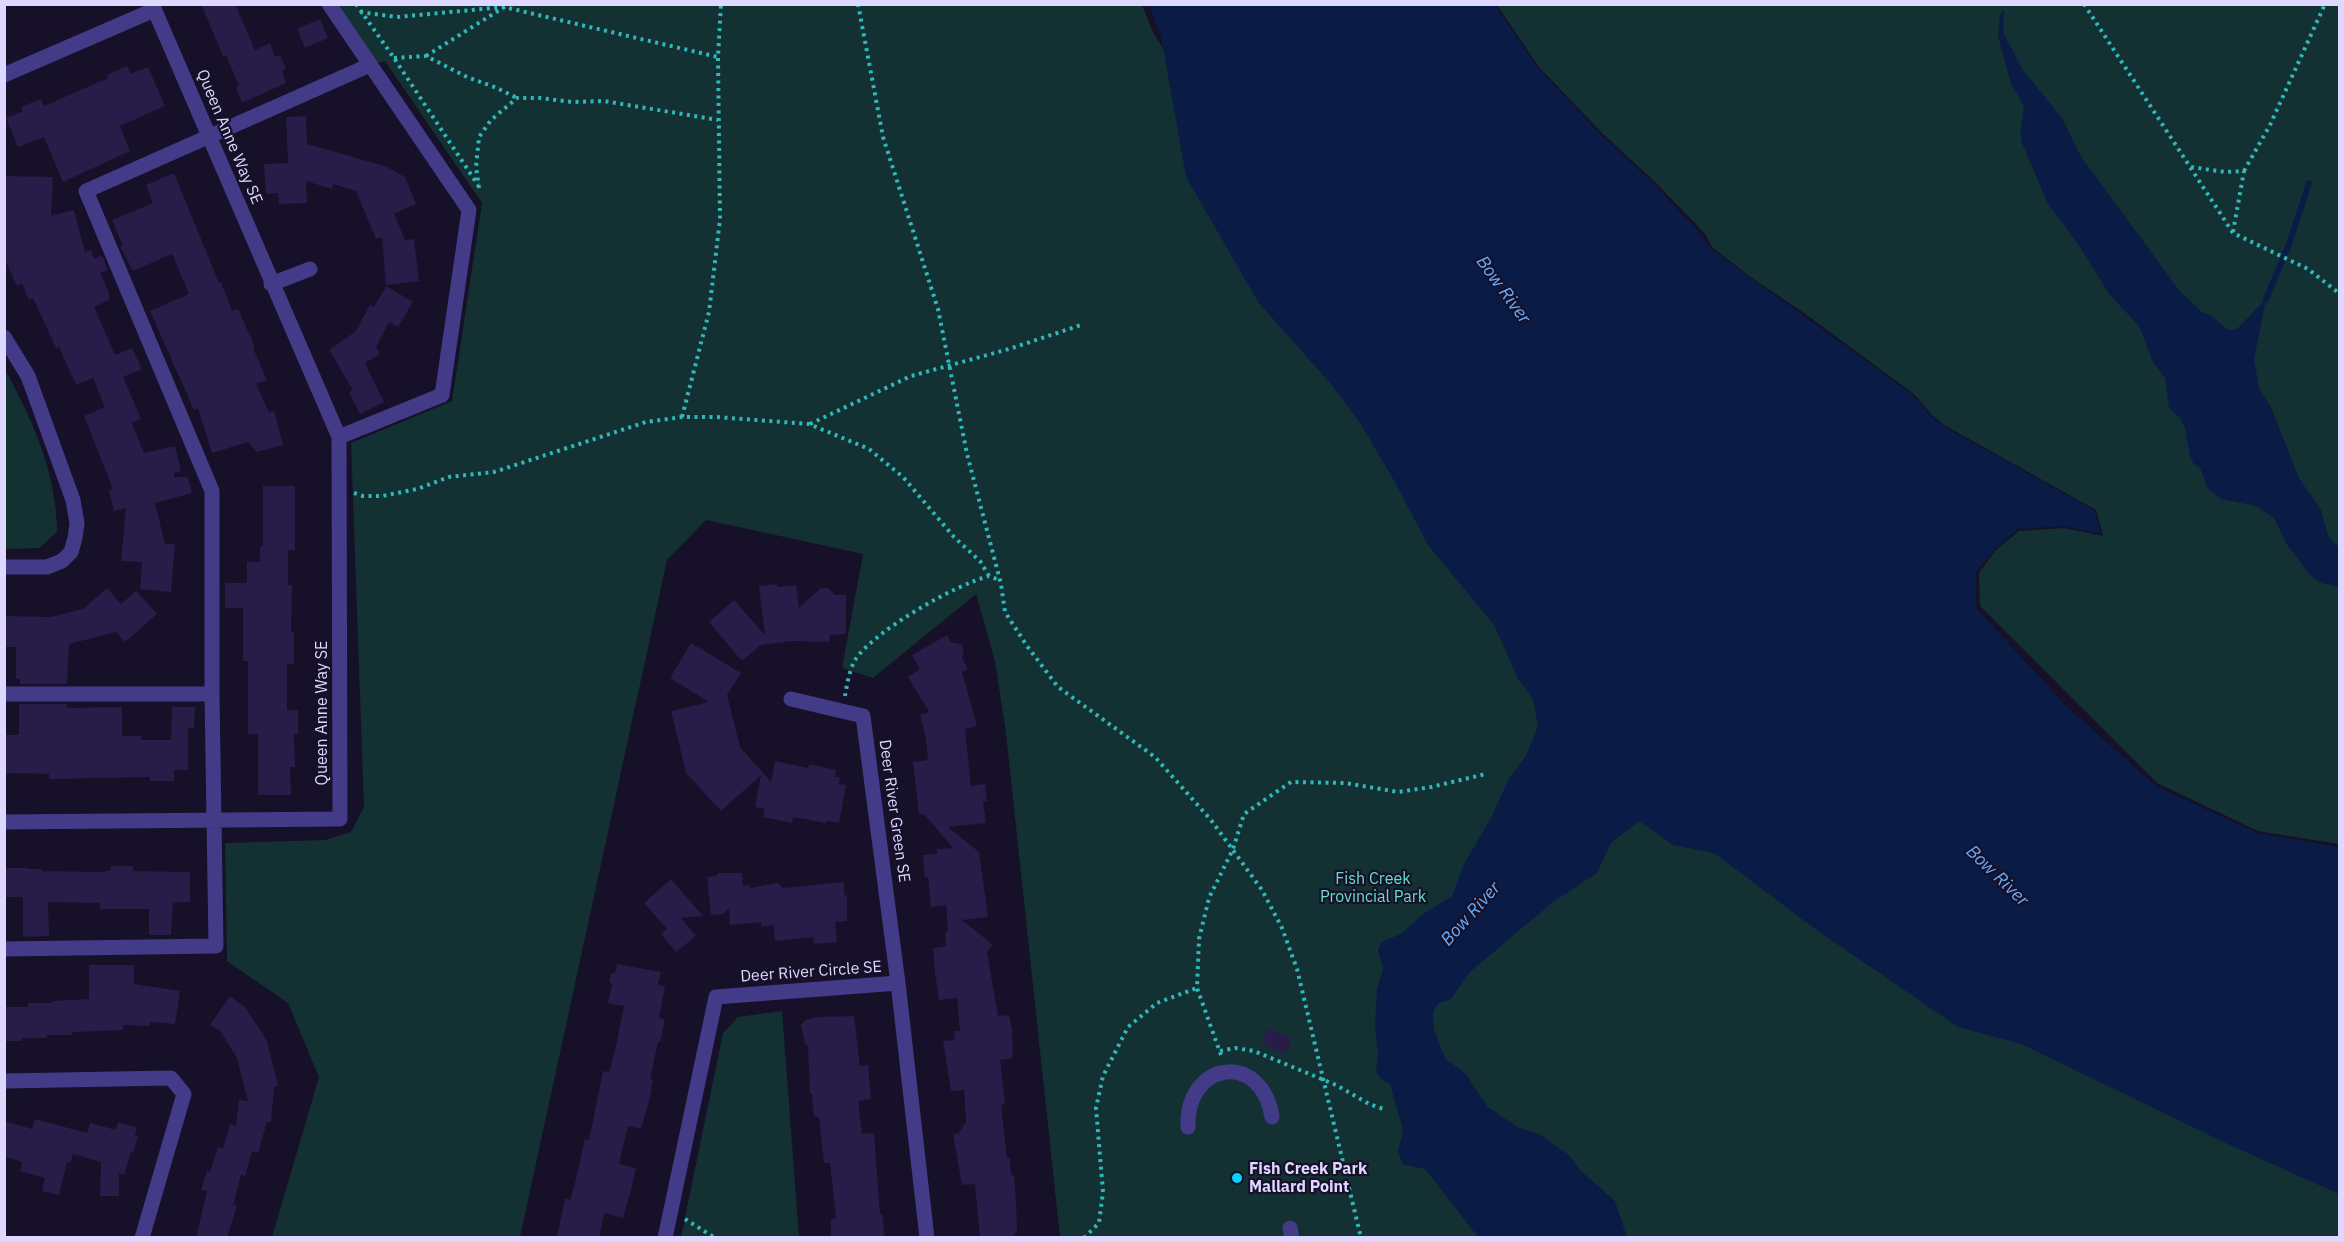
<!DOCTYPE html>
<style>
body{margin:0}
#map{position:relative;width:2344px;height:1242px;overflow:hidden;background:#161028;font-family:"IBM Plex Sans",sans-serif}
canvas{display:block}
.frame{position:absolute;inset:0;border:6px solid #ded7ff;pointer-events:none}
</style>
<div id="map">
<canvas width="2344" height="1242"></canvas>
<div class="frame"></div>
</div>
<script>
const ctx = document.querySelector('canvas').getContext('2d');
ctx.lineJoin = 'round';
function paint(path, color) {
  ctx.fillStyle = color;
  ctx.fill(path, 'evenodd');
}
function stroke(path, color, width, dash) {
  ctx.strokeStyle = color;
  ctx.lineWidth = width;
  ctx.lineCap = dash ? 'butt' : 'round';
  ctx.setLineDash(dash || []);
  ctx.stroke(path);
}
function label(font, color, halo, rows, align = 'center') {
  ctx.font = font + ' "IBM Plex Sans",sans-serif';
  ctx.lineWidth = 4.5;
  ctx.setLineDash([]);
  ctx.textBaseline = 'middle';
  ctx.strokeStyle = halo;
  ctx.fillStyle = color;
  for (const [text, x, y, turn = 0] of rows) {
    ctx.save();
    ctx.translate(x, y);
    ctx.rotate((+turn || 0) * Math.PI / 180);
    ctx.textAlign = isNaN(turn) ? turn : align;
    if (halo) ctx.strokeText(text, 0, 0);
    ctx.fillText(text, 0, 0);
    ctx.restore();
  }
}
const green = new Path2D(`
 M329,5H1142L1153,32L1188,89L2339,1083V1237H1060L1006,733L995,661L976,594L873,678L842,668L863,554L706,520L667,560L520,1237H272L319,1077L288,1003L227,961L225,843L325,840L351,832L364,807L351,443L452,401L482,203L385,61L370,65Z
 M1497,5H2339V844L2258,831L2157,783L1980,606L1979,573L1996,550L2019,531L2064,528L2103,536L2096,510L1944,425L1931,414L1914,394L1804,313L1749,276L1712,247L1706,235L1694,222L1654,181L1603,134L1538,66Z
 M4,368C32,418 57,474 57,532L39,548L5,549Z
 M782,1011L799,1237H681L723,1033L738,1017Z`);
const water = new Path2D(`
 M1149,5H1495L1537,67L1601,135L1653,183L1686,219L1692,223L1711,249L1913,395L1930,415L1943,426L2094,510L2101,534L2064,526L2018,529L1995,549L1976,572V608L2066,706L2156,786L2257,833L2339,847V1194L2232,1146L2021,1044L1958,1027L1815,929L1714,853L1673,845L1639,821L1611,843L1597,873L1553,902L1470,972L1450,1000L1439,1003L1433,1012L1434,1030L1445,1058L1466,1074L1488,1107L1517,1127L1539,1134L1568,1154L1581,1171L1615,1201L1627,1237H1478L1425,1169L1402,1164L1398,1151L1403,1130L1390,1084L1381,1079L1376,1071L1378,1055L1375,1026L1377,989L1383,969L1378,950L1381,942L1401,934L1423,914L1452,896L1463,866L1493,814L1508,780L1526,756L1538,726L1533,700L1517,677L1494,625L1428,545L1392,477L1360,423L1331,384L1258,302L1186,177L1161,36Z
 M2004,10L2003,32L2023,70L2062,118L2080,155L2179,290L2202,312L2213,317L2228,330L2237,329L2266,299L2254,359L2259,388L2271,407L2299,478L2321,510L2329,538L2339,547V587L2321,583L2311,576L2287,545L2274,518L2256,506L2221,499L2208,489L2200,468L2193,463L2190,456L2185,428L2180,418L2169,408L2165,378L2153,362L2139,326L2109,294L2080,247L2047,202L2022,143L2020,132L2024,106L2011,84L1998,36L2000,15Z`);
const stream = new Path2D(`
 M2266,299L2288,247L2309,183`);
const building = new Path2D(`
 M201,4H235L255,50L270,43L275,57L280,55L286,69L282,71L286,83L242,103L236,88L239,86L226,55L223,56Z
 M320,19L328,38L305,48L297,29Z
 M127,66L131,74L148,67L165,106L120,126L130,151L63,182L44,137L18,147L6,118L23,111L21,107L41,99L44,106L108,78L107,75Z
 M306,116L307,144L385,166L405,177L416,204L394,214L405,240L414,239L419,281L386,285L382,237L376,239L356,191L333,184L332,189L306,181L307,203L279,204L278,193L266,194L264,164L288,163L286,117Z
 M174,173L219,283L221,282L232,311L238,309L255,347L253,348L267,380L256,384L269,412L274,411L283,445L257,452L248,442L212,453L198,408L194,410L150,311L189,294L172,254L133,271L120,247L123,246L112,220L153,203L146,185Z
 M4,176L53,177L51,216L74,210L85,252L91,250L94,259L102,255L108,270L100,273L109,293V300L94,307L115,355L132,348L142,369L123,377L141,419L132,423L144,453L175,446L181,471L174,473V477H188L192,493L155,503L165,544H175L171,592L140,589L142,562L121,561L126,508L114,511L109,490L113,489L84,416L105,407L93,378L76,385L59,347L56,348L33,298L29,300L22,283L17,286L4,258Z
 M386,286L413,302L398,327L389,322L376,347L380,354L365,363L384,402L360,414L349,392L353,390L329,350L355,332L370,305L374,307Z
 M263,486H295V550H288V585H292L291,632H294V664H287V710H298V734H294L295,767H290L291,795H258V734H248V661H243V608H225V583H247V562H260V546H263Z
 M777,584V587L796,585L799,608L821,588H828L835,595H846V632L844,634L830,635L829,642L792,641L761,645L742,661L709,622L734,600L765,635L759,586Z
 M107,588L121,604L136,591L157,614L125,642L116,632L69,644L67,684H20V679H16V647H4V616L50,617L83,609Z
 M947,635L951,642L961,644L964,651L962,658L968,669L962,672L977,726L965,729L971,786L985,784L987,801H983L986,823L948,827L979,852L988,917L962,920L993,945L987,952L998,1016L1009,1015L1012,1030L1013,1058L1000,1060L1005,1104L1001,1105L1007,1158H1010L1011,1174L1014,1176L1016,1200L1017,1230L1013,1238H980L975,1184L962,1185L953,1134L959,1133L966,1122L964,1090L951,1091L943,1041L955,1040L954,1031H960L957,998L939,1000L935,972L933,948L946,946L945,934L948,930L946,905L931,907L928,877L925,878L923,855L937,854V849L953,848L924,814H919L913,762L928,760L926,739L920,715L929,712L908,677L920,669L912,655Z
 M691,643L741,673L727,695L740,747L771,782L775,761L808,768L809,764L836,770L835,777H840L839,784L846,785L839,823L827,821L826,823L793,817L792,823L763,817L765,809L755,807L761,775L721,811L686,773L671,711L709,702L670,678Z
 M19,704H67L66,708L122,707V736H141V740H171L172,707H195L194,728H188V770H174V781H150V777L49,779V774L4,773V735H19Z
 M111,866H133V871L190,872V902H173L171,935H149V909H100V903L48,902L49,936L23,937V897H4V868H28L27,869H42V871L102,872L111,870Z
 M719,873H742L743,886L749,885L750,888L778,883L783,888L844,882V894L847,896V921L835,922L837,942L814,944L813,937L775,941L774,925L761,927V922L730,925L729,909L723,914L711,915L707,877L716,876Z
 M671,879L703,916L681,918L696,936L676,952L661,934L667,929L644,903Z
 M617,964L661,972L658,985L665,987L659,1018L665,1020L660,1042H658L650,1079L653,1080L649,1102L641,1129L628,1126L619,1164L636,1168L631,1190L623,1218L604,1213L599,1238H557L565,1198L570,1200L575,1183L585,1139L589,1140L603,1071L609,1072L614,1055L624,1006L608,1003L612,985L609,981L611,974L616,971Z
 M89,965H134V984L180,991L175,1024L150,1022V1026L123,1025V1030L73,1032L72,1035H47V1038H22V1041H4V1007H28V1003H52V1001L89,999Z
 M230,996L245,1007L267,1041L278,1086L274,1087L271,1122H267L258,1153L252,1151L245,1176L241,1175L233,1205L237,1206L227,1238H196L207,1191L201,1190L207,1171L210,1172L218,1147L223,1148L230,1124L236,1126L239,1100L248,1101L237,1058L221,1032L210,1025Z
 M854,1016L860,1066L868,1065L871,1099L858,1101L862,1134L874,1133L880,1214H882L885,1238H831V1219L836,1218L830,1163H824L819,1117H814L812,1094H810L808,1046L805,1044L801,1025L805,1020L818,1017Z
 M1269,1028L1291,1038L1289,1047L1284,1054L1261,1043Z
 M35,1119L87,1133L90,1123L116,1130L118,1122L137,1128L135,1136L138,1137L133,1153L131,1152L124,1175L119,1173V1196H100L101,1162L73,1154L70,1163L67,1162L59,1195L42,1191L45,1178L20,1171L22,1162L4,1156V1121L32,1129Z`);
const path = new Path2D(`
 M356,4L394,58L478,185
 M858,4L883,137L938,309L967,454L1001,584L1005,612L1027,646L1058,687L1155,757L1211,820L1262,890L1282,928L1297,969L1361,1238
 M2084,4L2233,233L2308,269L2340,294
 M360,12L397,17L504,7L718,57
 M426,56L509,4
 M394,58L426,56L467,77L497,88L517,98
 M2191,167L2225,172L2244,171L2233,232
 M2244,171L2270,125L2325,4
 M479,188L476,167L479,137L491,120L517,98H540L572,102L604,101L718,120
 M682,417L709,312L720,219L718,57L721,4
 M810,424L911,376L1009,349L1081,325
 M354,493L363,496H382L417,489L449,477L494,472L646,422L682,417H716L809,424L869,449L903,477L954,537L980,561L989,576
 M845,696C847,685 849,671 855,660C875,630 955,585 989,576L999,580
 M1220,1051L1235,1048L1254,1051L1336,1085L1369,1104L1383,1109
 M1221,1055L1197,988L1199,939L1209,898L1233,849L1244,814L1291,782L1345,783L1398,792L1431,787L1486,774
 M685,1219L715,1238
 M1084,1238L1099,1223L1103,1192L1096,1108L1103,1076L1128,1027L1157,1003L1197,988`);
const minor = new Path2D(`
 M329,4L469,210L442,395L339,437
 M4,75L154,10
 M271,284L310,269
 M4,337L28,376L73,500L77,523L75,538L71,552L62,561L47,567H4
 M4,694H212
 M791,699L863,716L898,983
 M4,822L340,819L339,437L152,4
 M4,949L216,946L212,694V491L86,191L370,65
 M4,1081L171,1078L184,1094L142,1238
 M1188,1127C1186,1060 1262,1051 1272,1117
 M1290,1228L1292,1238
 M665,1238L716,997L898,983L927,1238`);
const markers = [
 [1237,1178,6,"#03d3ff"]
];
const streetNames = [
 ["Queen Anne Way SE",229,137,67],
 ["Queen Anne Way SE",322,713,-90],
 ["Deer River Green SE",894,811,82],
 ["Deer River Circle SE",811,972,-4]
];
const parkNames = [
 ["Fish Creek",1373,879],
 ["Provincial Park",1373,897]
];
const poiNames = [
 ["Fish Creek Park",1249,1169],
 ["Mallard Point",1249,1187]
];
const waterNames = [
 ["Bow River",1503,290,54],
 ["Bow River",1997,876,44],
 ["Bow River",1471,914,-48]
];
paint(green, '#133132');
paint(water, '#0a1c46');
stroke(stream, '#0a1c46', 6);
paint(building, '#281c49');
stroke(path, '#30b8ba', 4, [3, 4.5]);
stroke(minor, '#433b87', 15);
for (const [x, y, r, color] of markers) {
  const dot = new Path2D();
  dot.arc(x, y, r, 0, 2 * Math.PI);
  ctx.fillStyle = color;
  ctx.fill(dot);
  stroke(dot, '#161028', 2);
}
label('16px', '#ded7ff', '#161028', streetNames);
label('16px', '#61e0ca', '#161028', parkNames);
label('bold 16px', '#ded7ff', '#161028', poiNames, 'left');
label('italic 18px', '#65acff', '#161028', waterNames);
</script>
